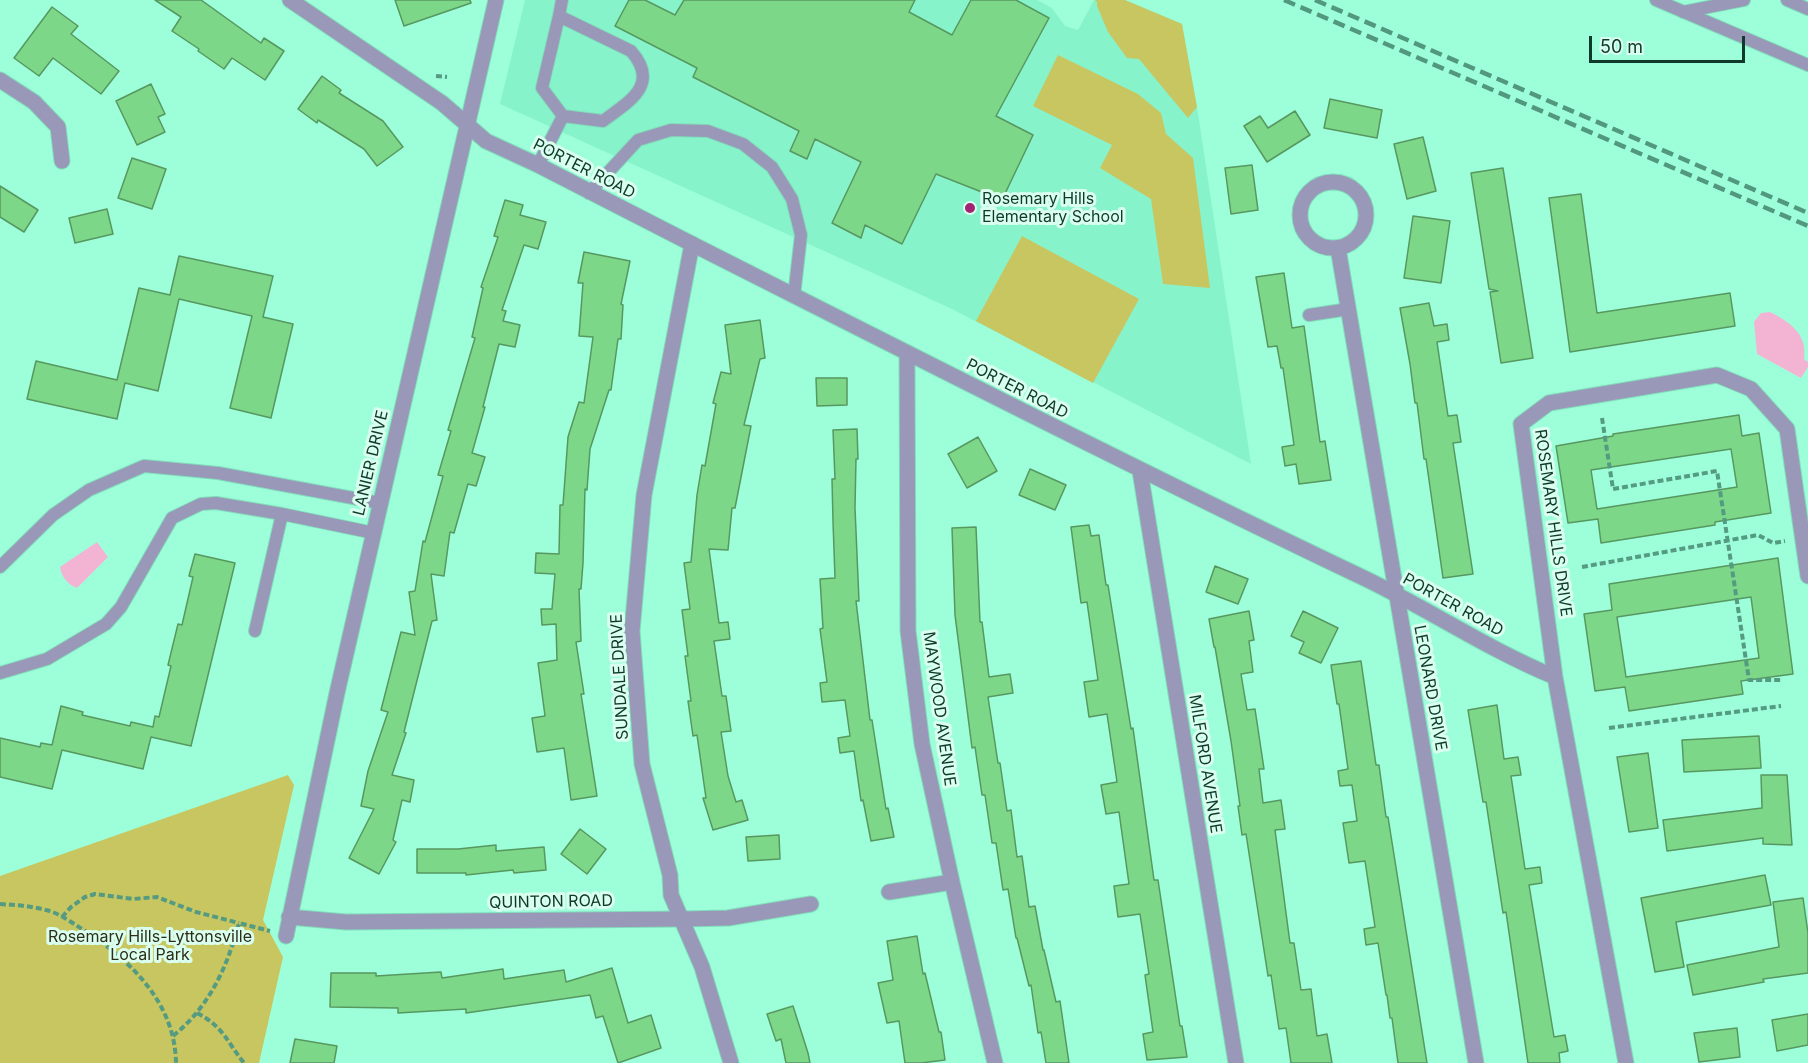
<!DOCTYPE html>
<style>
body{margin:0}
#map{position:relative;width:1808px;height:1063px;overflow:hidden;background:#9cffd9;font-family:Inter,sans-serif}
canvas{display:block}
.scale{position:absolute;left:1589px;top:36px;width:156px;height:27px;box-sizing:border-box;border:3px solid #0e392b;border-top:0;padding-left:8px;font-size:18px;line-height:21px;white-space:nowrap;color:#0e392b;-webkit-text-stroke:4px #daffef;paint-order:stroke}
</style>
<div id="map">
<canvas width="1808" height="1063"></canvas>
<div class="scale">50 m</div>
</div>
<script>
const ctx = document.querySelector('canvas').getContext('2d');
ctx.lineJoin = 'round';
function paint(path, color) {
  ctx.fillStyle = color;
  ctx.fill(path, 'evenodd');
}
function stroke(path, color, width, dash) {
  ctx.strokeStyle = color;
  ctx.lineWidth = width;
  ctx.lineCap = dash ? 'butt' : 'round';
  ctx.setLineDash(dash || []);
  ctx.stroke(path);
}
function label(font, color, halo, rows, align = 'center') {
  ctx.font = font + ' Inter,sans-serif';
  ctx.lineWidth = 6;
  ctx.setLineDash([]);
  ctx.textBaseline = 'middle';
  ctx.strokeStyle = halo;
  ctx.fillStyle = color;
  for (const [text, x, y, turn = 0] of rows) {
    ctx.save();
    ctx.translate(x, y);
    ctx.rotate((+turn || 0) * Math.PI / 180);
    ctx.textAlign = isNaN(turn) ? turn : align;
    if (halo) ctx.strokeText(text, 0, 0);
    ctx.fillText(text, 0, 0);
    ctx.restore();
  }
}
const built = new Path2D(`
 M525,0H1037L1052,8L1065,26L1078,30L1094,0H1125L1182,24L1197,107L1251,464L950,308L500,104Z`);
const green = new Path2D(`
 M1095,0H1125L1182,24L1197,107L1188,118L1139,59L1127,58L1108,32L1097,6V2Z
 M1058,55L1138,94L1161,113L1166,134L1193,158L1210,288L1163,284L1151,199L1100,168L1112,145L1033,106Z
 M1022,236L1139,299L1093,383L976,321Z
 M288,775L294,785L263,920L283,957L259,1063H0V876Z`);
const water = new Path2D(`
 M1770,312C1788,321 1808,333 1804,359L1808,362V367L1801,378L1757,354L1754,322L1761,313Z
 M97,542L108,557L77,588C68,585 61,576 60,567Z`);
const building = new Path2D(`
 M155,0H201L261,43L264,38L284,51L265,80L232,58L224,69L198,51L199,49L172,31L181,17Z
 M395,0H470L471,3L404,26Z
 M629,0H645L675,15L684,0H915L909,12L952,35L971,0H1016L1049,18L996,116L1033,135L1002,200L936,174L902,244L865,225L861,238L832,223L861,162L815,139L807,159L790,151L799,131L693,77L697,68L615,26Z
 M52,7L78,26L71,34L119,71L101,94L53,58L39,76L14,58Z
 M322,76L341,90L339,93L383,121L403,147L377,166L364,149L318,120L317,123L298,109Z
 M151,84L165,114L158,117L165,132L137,145L116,101Z
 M1330,99L1382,110L1377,138L1324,128Z
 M1295,111L1310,135L1267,162L1244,126L1260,116L1268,128Z
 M1423,137L1436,191L1407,199L1394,144Z
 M132,158L166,169L152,209L118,198Z
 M1252,165L1258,210L1231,214L1225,168Z
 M1503,168L1533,358L1501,363L1490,292L1498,291L1489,289L1471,173Z
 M0,186L38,210L24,232L0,217Z
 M1581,194L1597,313L1730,293L1735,326L1570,352L1549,198Z
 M505,200L523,205L520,215L546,222L538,249L524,245L502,310L506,311L503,321L520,325L515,347L499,344L483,407H485L472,453L485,457L476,486L468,484L454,533L450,532L444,576L431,574L437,620L432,621L404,732L406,733L392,775L414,780L410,802L402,800L393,840L396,842L379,874L349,858L374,809L361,806L368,771L388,712L381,710L401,632L415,635L409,592L415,591L423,541L425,542L443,476L438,475L451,431L448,430L475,338L472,337L483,288L481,287L498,237L494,236Z
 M107,209L113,234L75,243L69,218Z
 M1413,216L1450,221L1441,283L1404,278Z
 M584,252L630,261L621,304L623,305L621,339H618L611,390H609L590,449L587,490L585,489L583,563L581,589H579L581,641L576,642L584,694H581L597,796L571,800L564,748L537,752L532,718L545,716L538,663L557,660L556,624L542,625L541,609H552L555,574L535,573L536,553L559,554L560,505H563L568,437L579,402L584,403L593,337L579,336L583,283H578Z
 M179,256L273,276L263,317L293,324L271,418L230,408L252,316L179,299L158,391L125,383L117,419L27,399L36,361L117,380L139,288L170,295Z
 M1284,273L1292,328L1304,326L1320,442L1325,441L1331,480L1299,484L1296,464L1285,466L1282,447L1294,445L1283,368H1281L1277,346L1268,347L1256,277Z
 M1429,303L1434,326L1447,324L1449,340L1437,342L1448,416L1457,415L1461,442L1453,443L1473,574L1443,578L1426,459H1424L1417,403H1415L1410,364L1400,308Z
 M760,320L765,358L760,359L744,425L751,426L735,508H732L728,550L709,549L719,623L728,622L730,639L714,641L722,696H726L731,731L721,732L728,776L736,802L742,800L748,820L713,830L703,798H706L697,735L693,736L688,701H691L685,656H688L682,610L690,609L684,563L691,562L697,495L702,465L705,466L716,404L713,403L721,372L731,374L725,325Z
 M816,378H847V405L817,406Z
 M1739,415L1742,436L1759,433L1771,513L1715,522V525L1601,543L1598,519L1568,523L1556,446L1613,436V434ZM1731,449L1737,487L1597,509L1591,470Z
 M857,429L858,459H856L855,508L859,601H856L870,720H872L886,809L888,808L894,837L871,841L863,800L861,801L854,751L840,753L838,738L850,736L845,700L822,702L820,683L827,682L820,629L823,628L820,579L835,578L833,522L832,479H835L833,430Z
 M978,437L997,471L967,488L948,454Z
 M1030,469L1066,485L1055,510L1019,495Z
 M1089,525L1091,536L1099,535L1106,585H1108L1131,729L1133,728L1154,880H1158L1180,1026H1182L1187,1057L1147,1060L1143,1034L1153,1032L1145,975L1149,974L1140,914L1118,917L1114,886L1129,884L1119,812L1106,814L1101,785L1117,782L1107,714L1089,717L1084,682L1098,680L1087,602L1081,603L1071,527Z
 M976,527L980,622H982L989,677L1010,674L1013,693L988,697L998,763H1000L1007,811L1011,810L1017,857L1022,856L1029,907L1035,906L1043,950H1044L1056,1002L1060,1001L1069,1063H1046L1041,1032L1038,1033L1031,985L1029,986L1017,938H1016L1008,889L1003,890L996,843H992L985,795H982L975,747L972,748L955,615L952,528Z
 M195,554L235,563L191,746L151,737L143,769L62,750L52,789L0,777V738L40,747L41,743L52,745L61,706L83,712L82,715L130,726L131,722L153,727L155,716L159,717L171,666L168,665L178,624L182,625L193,577L189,576Z
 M1778,558L1793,674L1741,681L1743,694L1629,711L1625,687L1595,691L1584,614L1612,610L1609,584ZM1751,597L1759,658L1626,677L1617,617Z
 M1215,566L1248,579L1238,604L1206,592Z
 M1249,611L1254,640L1249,641L1253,672L1241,674L1247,710L1255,709L1264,769H1259L1263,803L1281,800L1285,829L1275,830L1290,943H1294L1301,990L1311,989L1317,1036L1327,1034L1332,1063H1291L1286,1028L1279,1029L1271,975L1268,976L1246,834L1242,835L1238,806H1240L1231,741L1215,647H1214L1209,619Z
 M1303,611L1338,628L1321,663L1299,653L1304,642L1291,636Z
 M1361,661L1376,765H1379L1386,817H1388L1427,1063H1398L1392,1018H1390L1387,995H1386L1378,943L1366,945L1364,929L1375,927L1365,861L1349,863L1343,823L1357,821L1352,785L1340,786L1338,771L1348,769L1339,704H1337L1331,665Z
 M1497,705L1504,759L1518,757L1521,775L1511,776L1525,869L1540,867L1542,883L1529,885L1554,1037L1565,1035L1568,1051L1559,1053L1560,1063H1528L1506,912L1503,913L1486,802H1483L1468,710Z
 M1759,736L1761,768L1684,772L1682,740Z
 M1648,753L1658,828L1629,832L1617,757Z
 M1761,775H1787L1792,845L1763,844V838L1667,851L1663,820L1762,808Z
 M580,829L606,849L587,874L561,854Z
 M779,835L780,859L748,861L746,837Z
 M496,845V851L544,847L546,870L514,873L513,870L466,875V873H417V849H458Z
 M1765,875L1771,905L1676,922L1684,967L1655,972L1641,898Z
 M1803,898L1808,933V973L1763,979L1764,982L1693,995L1687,965L1779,947L1773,902Z
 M917,936L923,974L925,973L939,1032H941L945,1060L921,1063H905L899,1021L887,1023L878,983L893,980L887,941Z
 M612,968L628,1023L651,1015L661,1048L618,1063L603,1016L596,1018L590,995L466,1013V1009L398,1013V1008L330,1007L331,973H376V976L441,972L442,978L503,969L504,979L564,970L566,982Z
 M793,1006L808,1053L810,1063H786L781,1039L776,1041L767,1014Z
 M1808,1014V1045L1777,1051L1772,1020Z
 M1737,1028L1740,1057L1699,1062L1694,1033Z
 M295,1039L337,1046L334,1063H290Z`);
const path = new Path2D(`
 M436,76L447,77
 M1602,418L1613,489L1717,471L1749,680H1781
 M1582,567L1758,535L1773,543L1785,541
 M1609,728L1781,706
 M0,904C15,905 31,906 46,910C59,913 71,922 82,929C130,960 175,1002 176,1063
 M62,917L71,907L85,897L95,894L133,899L157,897L196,912L239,923
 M197,1013C224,1027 227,1042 244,1063
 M173,1036C209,1007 227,968 239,923L270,931`);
const service = new Path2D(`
 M1656,0L1808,65
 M1787,0L1808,9
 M1683,12L1744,0
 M559,16L562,0
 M538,165L563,116L603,121C628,102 661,85 631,51L559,16L542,88L563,116
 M589,193L638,140L671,130L708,131L743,144L772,167L792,199L801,235L794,296
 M1309,315L1349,309
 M0,567L53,515L89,490L144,466L218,473L380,503
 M255,631L282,514
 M0,673L47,659L106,624L121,607L172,518L201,504L216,503L282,514L374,533`);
const minor = new Path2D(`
 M0,80L34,102L58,127L62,161
 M1300 215a33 33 0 1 1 66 0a33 33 0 1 1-66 0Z
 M692,244C916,357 1139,471 1366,579C1430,610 1489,650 1555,677
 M1338,248C1385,519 1430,791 1476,1063
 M907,353L908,631L922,744L952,882L995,1063
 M1140,471L1236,1063
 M889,892L952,882
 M289,917L346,922L681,919L728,918L811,904
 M286,936L337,693L496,0
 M1626,1063L1555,677L1521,424L1549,403L1717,375L1751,389L1787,429L1808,576`);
const tertiary = new Path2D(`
 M290,0L442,103L486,141L538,165L692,244L644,495L632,631L642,764L670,875L671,895L702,967L731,1063`);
const rail = new Path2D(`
 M1284,0L1808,226
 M1315,0L1808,213`);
const markers = [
 [970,208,6,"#a32273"]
];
const streetNames = [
 ["PORTER ROAD",584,169,27],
 ["PORTER ROAD",1017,389,27],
 ["LANIER DRIVE",371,463,-77],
 ["ROSEMARY HILLS DRIVE",1553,523,82],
 ["PORTER ROAD",1453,605,29],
 ["SUNDALE DRIVE",620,677,-93],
 ["LEONARD DRIVE",1430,688,80],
 ["MAYWOOD AVENUE",939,709,82],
 ["MILFORD AVENUE",1205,764,81],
 ["QUINTON ROAD",551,902,-1]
];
const poiNames = [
 ["Rosemary Hills",982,199],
 ["Elementary School",982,217]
];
const parkNames = [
 ["Rosemary Hills-Lyttonsville",150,937],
 ["Local Park",150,955]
];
paint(built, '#87f3cb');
paint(green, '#c8c661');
paint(water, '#f3b4d4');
paint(building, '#7cd789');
stroke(building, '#579860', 1.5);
stroke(service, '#82dbba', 14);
stroke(minor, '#82dbba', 17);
stroke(tertiary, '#82dbba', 17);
stroke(path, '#549b81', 4, [6, 3]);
stroke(service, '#9998b9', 12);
stroke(minor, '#9998b9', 15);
stroke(tertiary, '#9998b9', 15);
stroke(rail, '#52987e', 4.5, [12, 6]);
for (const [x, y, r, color] of markers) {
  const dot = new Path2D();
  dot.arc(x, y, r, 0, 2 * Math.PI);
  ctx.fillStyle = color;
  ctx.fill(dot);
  stroke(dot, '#daffef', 2);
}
label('16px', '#0e392b', '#daffef', streetNames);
label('16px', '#0e392b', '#daffef', poiNames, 'left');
label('16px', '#2d2d18', '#daffef', parkNames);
</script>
